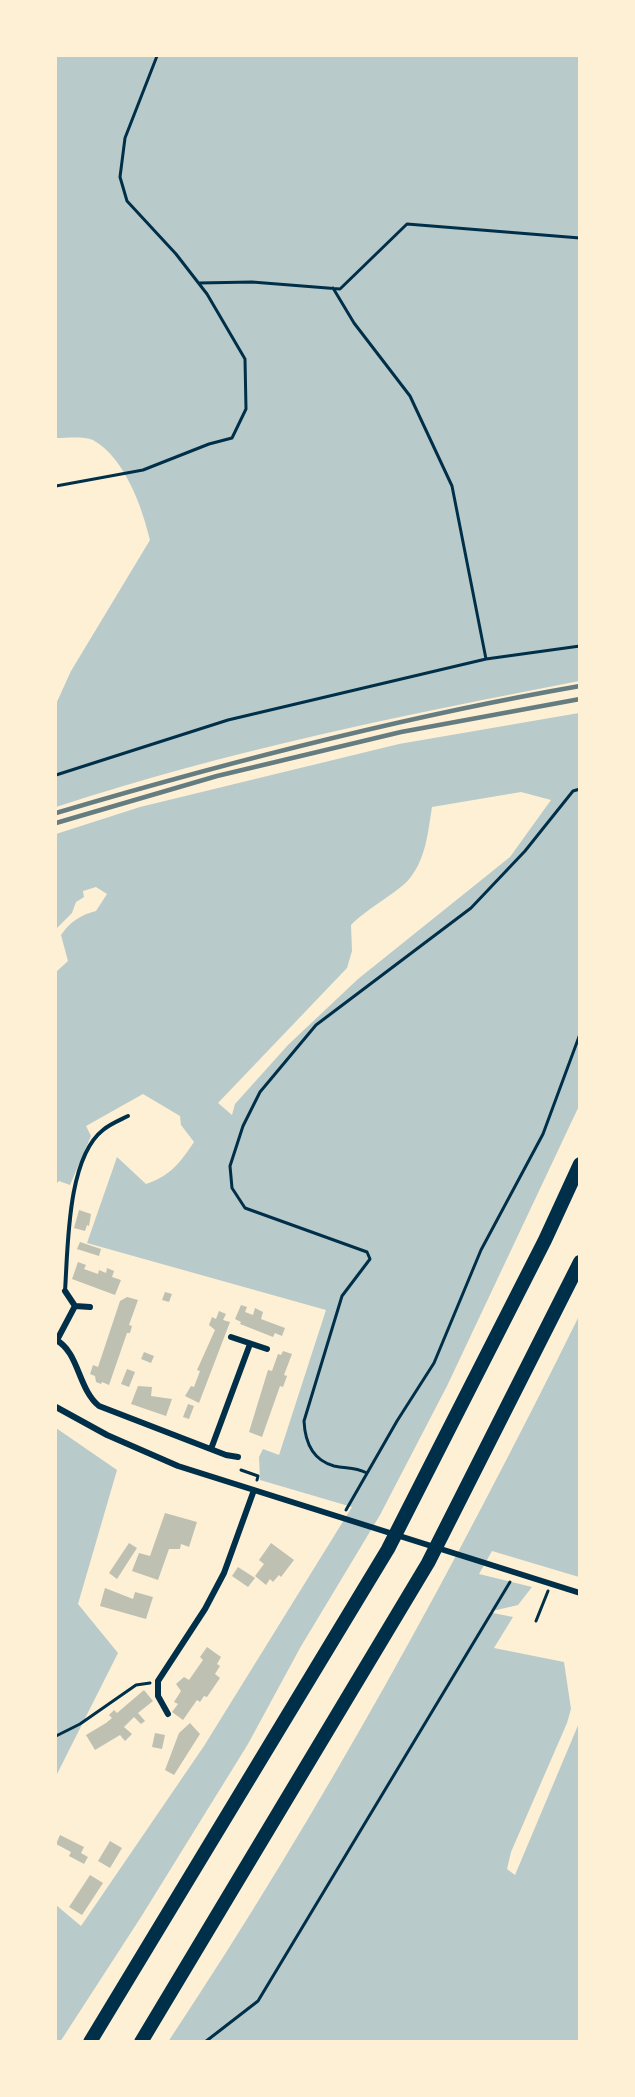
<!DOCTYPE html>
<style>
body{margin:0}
#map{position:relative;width:635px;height:2097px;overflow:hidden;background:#fdf0d5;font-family:Quicksand,sans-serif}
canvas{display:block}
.frame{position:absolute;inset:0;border:57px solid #fdf0d5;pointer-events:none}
</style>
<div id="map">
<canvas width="635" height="2097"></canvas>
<div class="frame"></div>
</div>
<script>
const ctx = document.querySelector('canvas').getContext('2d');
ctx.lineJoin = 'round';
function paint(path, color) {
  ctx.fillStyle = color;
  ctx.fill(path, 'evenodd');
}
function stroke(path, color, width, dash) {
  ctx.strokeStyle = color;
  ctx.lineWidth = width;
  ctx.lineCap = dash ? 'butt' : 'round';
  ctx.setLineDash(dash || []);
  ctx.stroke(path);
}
const green = new Path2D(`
 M56,56H579V681C403,715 226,751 56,807V704L71,671L150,540C142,507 125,458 93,440C84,436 66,438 56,438Z
 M579,713V1106L447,1386L380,1515L300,1648L248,1744L141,1917L60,2042L56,2041V1905L81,1926L204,1746L352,1507L260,1480L259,1457L263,1449L279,1455L326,1310L87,1243L117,1157L146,1184C170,1176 180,1163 194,1142L181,1125L180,1116L143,1094L86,1126L91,1136L70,1185L59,1181L56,1184V972L68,961L61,935C70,922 80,915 96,911L107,894L96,887L83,891L84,897L76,902L72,913L56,929V834L140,807L399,744ZM521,792L551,800L510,857L358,979L288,1045L235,1104L232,1115L218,1103L347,968L352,951L351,925C366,909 399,892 410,878C426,858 428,832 432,807Z
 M579,1316V1577L492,1551L479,1574L532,1587L518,1605L488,1612L513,1617L494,1648L564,1662L571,1709L567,1723L511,1852L507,1869L515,1875L579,1723V2041L168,2042C322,1810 456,1565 579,1316Z
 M56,1428L117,1470L78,1604L118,1653L56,1776Z`);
const building = new Path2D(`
 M79,1210L91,1214L89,1226L87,1225L85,1231L74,1228Z
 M80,1242L101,1249L99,1256L77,1249Z
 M78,1262L86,1265L84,1269L98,1274L99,1270L106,1273L107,1268L114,1271L112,1277L121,1280L115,1295L72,1279Z
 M165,1292L172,1294L169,1302L162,1300Z
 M127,1297L138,1300L129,1325L132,1326L130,1333H127L109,1385L102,1382L101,1384L96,1382L95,1376L90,1374L93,1365L98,1367L120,1301Z
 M241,1305L247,1307L245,1312L253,1315L255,1308L263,1312L261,1319L285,1328L282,1336L275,1333L273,1337L240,1324L241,1322L235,1319Z
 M219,1311L226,1314L223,1320L230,1322L199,1403L185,1396L191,1386L194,1387L200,1371L197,1370L215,1330L209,1325L212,1317L216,1319Z
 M283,1351L292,1354L284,1375L287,1376L283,1387L280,1386L262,1437L249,1432L268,1370L272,1371L278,1354L281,1355Z
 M144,1352L154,1356L151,1363L141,1359Z
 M127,1369L135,1372L129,1387L121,1384Z
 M138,1386L152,1387L151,1396L172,1399L166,1416L131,1404Z
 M188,1404L194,1406L189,1419L183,1417Z
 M165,1513L197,1522L189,1547L181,1544L180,1549H169L158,1580L132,1571L139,1553L150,1556Z
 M129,1543L137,1548L117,1579L109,1573Z
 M271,1543L294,1560L281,1577L279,1575L273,1582L270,1579L266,1585L255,1576L264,1564L259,1560Z
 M238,1567L255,1578L248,1587L232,1576Z
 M105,1588L133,1599L135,1592L153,1597L146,1619L100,1606Z
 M207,1647L221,1657L217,1664L220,1666L215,1674L220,1678L207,1697L204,1696L200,1702L197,1700L183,1720L172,1712L178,1704L174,1702L181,1691L176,1684L184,1677L189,1680L203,1660L200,1657Z
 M144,1690L153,1701L138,1713L145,1721L141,1724L134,1717L124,1727L132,1734L125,1741L120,1735L95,1750L86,1735L106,1723L112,1718L109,1715L114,1710L117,1713Z
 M190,1723L200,1734L174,1775L165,1770L179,1733Z
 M155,1733L165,1735L162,1749L152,1747Z
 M60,1835L84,1847L81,1853L88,1857L84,1864L69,1856L71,1852L56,1844Z
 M110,1841L122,1848L110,1868L98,1861Z
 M90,1875L103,1883L82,1915L69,1907Z`);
const path = new Path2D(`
 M199,283L252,282L340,289L407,224L580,238
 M333,288L354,323L410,396L452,486L486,659L580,646
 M56,486L143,470L209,444L232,438L246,409L245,359L207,294L176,254L127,201L120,177L125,138L157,56
 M56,775L228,720L486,659
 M241,1470L258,1476L257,1480
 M367,1473C353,1466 347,1469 334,1466C312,1460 305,1442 304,1421L342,1296L370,1259L367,1252L245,1208L232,1188L230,1166L243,1126L260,1092L316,1025L471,908L525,851L573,791L580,789
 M346,1510L397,1421L434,1363L481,1250L543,1134L580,1034
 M536,1621L548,1591
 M56,1736L80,1724L136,1685L150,1683
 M205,2042L258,2001L510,1582`);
const service = new Path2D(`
 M65,1291C68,1248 67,1158 103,1130C110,1124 120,1120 128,1116`);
const minor = new Path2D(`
 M65,1291L75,1306L90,1307
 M231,1337L267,1349
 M56,1340C79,1352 78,1389 99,1406L226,1455L238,1457
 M57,1340L75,1306
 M56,1407L107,1435L178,1466L580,1593
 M211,1449L250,1344
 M168,1714L158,1696V1681L205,1609L224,1573L254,1490`);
const motorway = new Path2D(`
 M90,2042L388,1549L545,1240L580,1164
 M141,2042L428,1563L580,1262`);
const rail = new Path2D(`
 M56,813C228,762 402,717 580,686
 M56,823L217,776L401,732L580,699`);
paint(green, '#b9caca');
paint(building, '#bec0b2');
stroke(path, '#003049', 3);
stroke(service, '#003049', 4);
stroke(minor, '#003049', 6);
stroke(motorway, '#003049', 14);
stroke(rail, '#657d81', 4.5);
</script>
